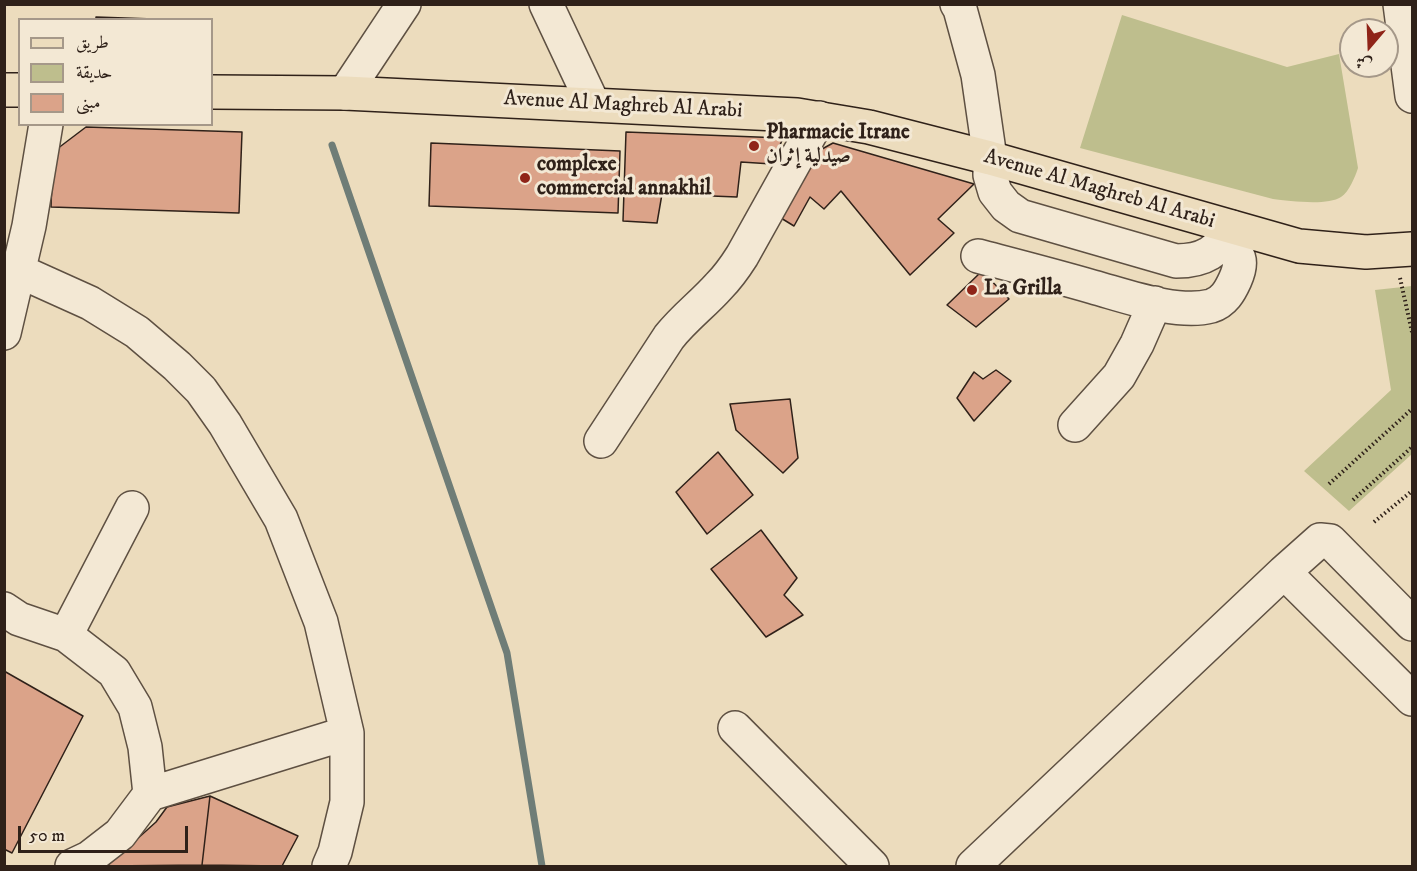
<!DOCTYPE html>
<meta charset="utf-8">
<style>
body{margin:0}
#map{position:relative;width:1417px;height:871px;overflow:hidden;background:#ecdcbd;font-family:"IM FELL DW Pica",Amiri,serif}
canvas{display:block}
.frame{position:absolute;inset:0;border:6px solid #2f2119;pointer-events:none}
.legend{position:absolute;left:18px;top:18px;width:195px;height:108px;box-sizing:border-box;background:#f3e8d4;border:2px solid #a59889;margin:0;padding:8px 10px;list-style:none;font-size:18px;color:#2f2119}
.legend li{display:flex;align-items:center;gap:12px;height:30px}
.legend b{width:30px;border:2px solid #a59889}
.north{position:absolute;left:1339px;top:18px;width:60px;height:60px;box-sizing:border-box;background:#f3e8d4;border:2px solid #a59889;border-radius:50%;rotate:199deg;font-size:16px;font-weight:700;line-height:24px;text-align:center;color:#2f2119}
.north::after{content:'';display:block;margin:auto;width:21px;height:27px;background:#8f2418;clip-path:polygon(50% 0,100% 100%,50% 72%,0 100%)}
.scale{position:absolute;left:18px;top:826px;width:170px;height:27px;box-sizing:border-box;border:3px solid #2f2119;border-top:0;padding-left:8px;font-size:18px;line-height:21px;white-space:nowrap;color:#2f2119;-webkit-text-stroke:4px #f3e8d4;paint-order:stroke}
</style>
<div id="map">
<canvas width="1417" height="871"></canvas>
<div class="frame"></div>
<ul class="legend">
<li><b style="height:8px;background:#ecdcbd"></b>طريق</li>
<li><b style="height:16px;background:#bebe8d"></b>حديقة</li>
<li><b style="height:16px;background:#dba389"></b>مبنى</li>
</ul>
<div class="north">ش</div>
<div class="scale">50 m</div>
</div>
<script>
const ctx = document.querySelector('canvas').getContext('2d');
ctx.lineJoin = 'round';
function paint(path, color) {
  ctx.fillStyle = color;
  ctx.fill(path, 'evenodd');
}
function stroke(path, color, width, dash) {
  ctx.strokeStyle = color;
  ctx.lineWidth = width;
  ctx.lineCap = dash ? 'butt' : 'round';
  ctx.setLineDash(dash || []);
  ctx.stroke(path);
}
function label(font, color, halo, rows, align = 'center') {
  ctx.font = font + ' "IM FELL DW Pica",Amiri,serif';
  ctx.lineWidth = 6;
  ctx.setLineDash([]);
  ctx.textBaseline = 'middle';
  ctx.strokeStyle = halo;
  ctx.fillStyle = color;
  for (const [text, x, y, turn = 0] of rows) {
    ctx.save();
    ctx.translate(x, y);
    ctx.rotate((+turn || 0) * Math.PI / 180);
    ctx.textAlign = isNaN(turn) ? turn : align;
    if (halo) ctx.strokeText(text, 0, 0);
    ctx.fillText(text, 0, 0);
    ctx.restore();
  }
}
const green = new Path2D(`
 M1122,15L1287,67L1339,54L1358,168C1355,177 1349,192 1341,197C1328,206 1289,201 1273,199L1080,148Z
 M1412,286V454L1349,511L1304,471L1391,390L1375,290Z`);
const stream = new Path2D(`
 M332,145L507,653L542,866`);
const building = new Path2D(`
 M96,17L154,19V20H96Z
 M86,127L242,132L239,213L51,207L53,152Z
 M626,132L783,138L772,164L741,162L737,197L662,194L657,223L623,221Z
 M431,143L620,151L618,213L429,206Z
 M833,143L974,184L938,219L954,233L910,275L841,191L824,209L810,197L794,226L776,215L813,154Z
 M982,271L1009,299L976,327L947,305Z
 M996,370L1011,381L974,421L957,398L974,372L983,379Z
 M790,399L798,458L783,473L736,430L730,404Z
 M718,452L753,495L707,534L676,492Z
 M761,530L797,578L784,595L803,615L766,637L711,569Z
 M4,671L83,716L12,853L4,849Z
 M210,796L298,836L282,866L202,865Z
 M210,796L202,865L107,866L156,822L167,807Z`);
const path = new Path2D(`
 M1400,278L1412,332
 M1329,484L1412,409
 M1353,500L1412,447
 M1374,522L1412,491`);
const minor = new Path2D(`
 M546,4L593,104
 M957,4L960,9L978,75L990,158V175L995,192L1006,206L1020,216L1176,261C1204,261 1219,252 1231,227
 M1400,4L1412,96
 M345,93L404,4
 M978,256C1016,266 1055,276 1093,287C1126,296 1178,315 1211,306C1224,302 1230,291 1235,280C1244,260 1239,254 1225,240
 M19,271L90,303L137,332L177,366L201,390L225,424L281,519L321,622L347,733V802L335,852L329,866
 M4,333L29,226L46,124
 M1075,425L1119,376L1137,344L1155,303
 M601,441L669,337C684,318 703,304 719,286C728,277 735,267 742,256L819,118
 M1284,572L1412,699
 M4,609L19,619L66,635L114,672L135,707L145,747L150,794L120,834L89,858L72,866
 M66,635L132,508
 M735,728L872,866
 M150,794L347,733
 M973,866L1284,572L1320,540L1330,541L1334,545L1412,624`);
const major = new Path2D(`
 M4,90H20
 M212,92L345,93L797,115L869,127L990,158L1299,246L1366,252L1412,249`);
const markers = [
 [754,146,6,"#8f2418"],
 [525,178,6,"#8f2418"],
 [972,290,6,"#8f2418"]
];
const streetNames = [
 ["Avenue Al Maghreb Al Arabi",623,106,3],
 ["Avenue Al Maghreb Al Arabi",1099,190,16]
];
const poiNames = [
 ["Pharmacie Itrane",766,134],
 ["صيدلية إثران",766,158],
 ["complexe",537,166],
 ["commercial annakhil",537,190],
 ["La Grilla",984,290]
];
paint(green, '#bebe8d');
stroke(stream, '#6f7d77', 7);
paint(building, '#dba389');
stroke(building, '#2f2119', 1.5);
stroke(minor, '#5e5042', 36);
stroke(major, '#2f2119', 36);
stroke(path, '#2f2119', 4, [1.5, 3]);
stroke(minor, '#f3e8d4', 33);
stroke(major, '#ecdcbd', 33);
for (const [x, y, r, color] of markers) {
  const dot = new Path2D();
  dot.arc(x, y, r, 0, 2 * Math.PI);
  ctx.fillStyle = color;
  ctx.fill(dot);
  stroke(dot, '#f3e8d4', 2);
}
label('21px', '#2f2119', '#f3e8d4', streetNames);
label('bold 21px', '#2f2119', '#f3e8d4', poiNames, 'left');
</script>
